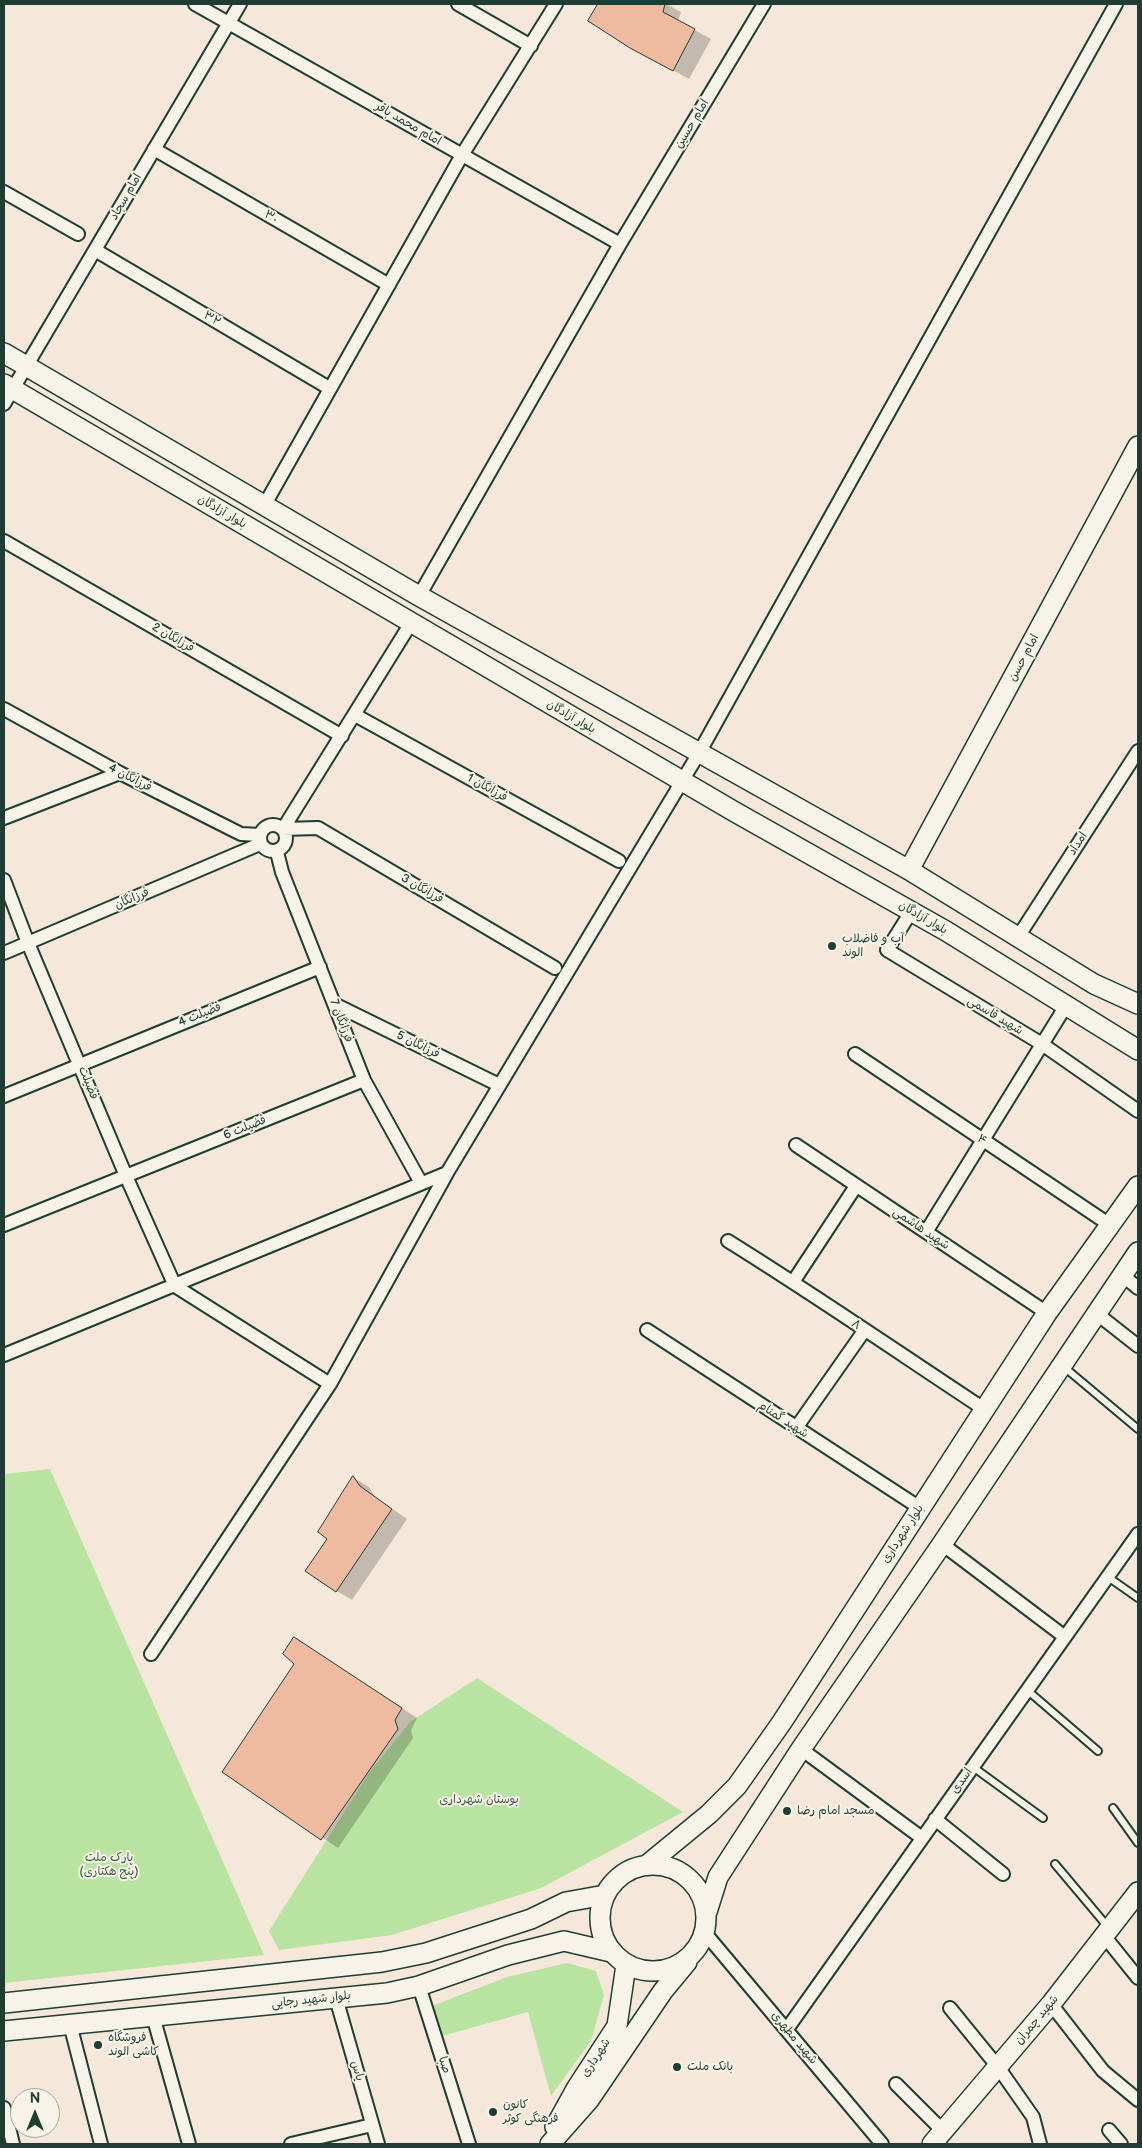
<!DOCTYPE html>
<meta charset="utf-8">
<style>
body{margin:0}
#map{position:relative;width:1142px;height:2148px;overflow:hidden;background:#f5e8da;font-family:"Balsamiq Sans",sans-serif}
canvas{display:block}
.frame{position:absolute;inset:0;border:5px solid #1f3d34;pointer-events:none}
.north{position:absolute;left:10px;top:2088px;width:50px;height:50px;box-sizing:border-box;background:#f7f3e8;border:1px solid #a1aaa0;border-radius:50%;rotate:0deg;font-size:14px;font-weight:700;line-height:20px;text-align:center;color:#1f3d34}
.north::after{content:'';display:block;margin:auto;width:18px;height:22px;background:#1f3d34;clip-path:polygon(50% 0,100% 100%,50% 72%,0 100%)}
</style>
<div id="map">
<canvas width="1142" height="2148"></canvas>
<div class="frame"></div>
<div class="north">N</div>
</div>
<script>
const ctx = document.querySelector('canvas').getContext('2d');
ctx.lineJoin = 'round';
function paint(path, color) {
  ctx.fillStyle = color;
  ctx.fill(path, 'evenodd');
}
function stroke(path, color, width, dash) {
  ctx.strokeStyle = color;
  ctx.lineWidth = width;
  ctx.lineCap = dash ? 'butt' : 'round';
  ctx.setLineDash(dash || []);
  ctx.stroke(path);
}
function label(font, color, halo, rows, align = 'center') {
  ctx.font = font + ' "Balsamiq Sans","Playpen Sans Arabic",sans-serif';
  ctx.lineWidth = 4;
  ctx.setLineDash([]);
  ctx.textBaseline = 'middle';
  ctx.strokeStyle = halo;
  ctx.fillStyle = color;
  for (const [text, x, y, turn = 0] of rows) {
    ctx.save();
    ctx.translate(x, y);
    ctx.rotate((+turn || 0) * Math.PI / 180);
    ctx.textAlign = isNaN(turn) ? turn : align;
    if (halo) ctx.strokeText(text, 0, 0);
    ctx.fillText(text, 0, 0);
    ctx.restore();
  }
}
const green = new Path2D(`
 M50,1469L264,1955L4,1983V1474Z
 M477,1678L683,1812L541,1888L392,1935L279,1950L269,1931L369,1773L410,1722Z
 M567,1963L596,1971L604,1995L591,2041L551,2096L528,2012L442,2036L432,2006L507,1977Z`);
const shadow = new Path2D(`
 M599,4H666L681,12L678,21L711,39L689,79L647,56L590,20Z
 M354,1478L369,1487L375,1497L407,1519L352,1600L337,1591L329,1539Z
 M310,1648L417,1718L411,1730L413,1738L338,1848L224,1771L296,1663Z`);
const building = new Path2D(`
 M598,4H665L663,12L695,29L673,71L630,48L588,21Z
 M353,1476L360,1486L392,1509L336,1592L305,1571L327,1539L318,1532Z
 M294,1637L402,1708L395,1720L398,1729L321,1840L222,1772L294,1664L283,1654Z`);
const lane = new Path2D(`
 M1064,1367L1138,1429
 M1108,1577L1138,1598
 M1027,1690L1098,1751
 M973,1767L1043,1818
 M1113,1808L1138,1843
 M1055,1864L1108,1927`);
const street = new Path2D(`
 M195,4L620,244
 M458,4L531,46
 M154,149L389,285
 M4,192L78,234
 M95,250L329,388
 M4,404L240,4
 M264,506L462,155L556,4
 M4,541L342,736
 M419,596L620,244L764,4
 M4,709L120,773L231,829L241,834L260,835
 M355,715L619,861
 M4,818L120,773
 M260 838a13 13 0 1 1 26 0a13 13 0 1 1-26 0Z
 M283,829L318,828L555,968
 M283,829L411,623
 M277,852L282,872L364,1080L421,1183
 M4,880L28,943L126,1176L175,1286L330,1384
 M911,912L887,950L1042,1044L1138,1111
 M1018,937L1138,751
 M4,953L260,844
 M336,1005L499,1085
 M855,1054L1110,1225
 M4,1096L320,967
 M796,1145L1047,1313
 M4,1225L364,1080
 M926,1232L1067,1004
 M728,1241C815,1295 899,1353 984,1409
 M1122,1275L1138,1288
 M793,1282L856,1186
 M1096,1313L1138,1346
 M647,1330L920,1508
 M4,1355L447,1173L699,753L1116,4
 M796,1428L864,1331
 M942,1544L1065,1637
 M151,1654L330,1384L447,1173
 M801,1749L922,1838
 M935,1819L1003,1874
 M705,1933L882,2144
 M1105,1937L1138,1978
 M419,1986L469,2144
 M336,1998L378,2144
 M1051,2004L1103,2071L1138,2100
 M950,2008L998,2067L1033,2117L1040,2144
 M153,2016L189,2144
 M70,2024L101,2144
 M787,2029L1138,1534
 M896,2084L943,2131
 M4,2108L13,2144
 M1109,2130L1121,2144
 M291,2144L372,2125`);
const secondary = new Path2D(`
 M4,353L419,596L909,870L1094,984L1138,1004
 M4,384L735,812L946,931L1138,1050
 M909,870L1138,446
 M648,1864L709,1814L737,1786L782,1722L1047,1313L1138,1186
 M600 1918a53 53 0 1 1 106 0a53 53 0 1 1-106 0Z
 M707,1912L718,1877L801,1749L942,1544L1138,1252
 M4,2003L382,1962L426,1953L531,1919L566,1902L605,1895
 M4,2031L387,1993L419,1986L508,1955L564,1941L611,1952
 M555,2127L576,2089L617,2026L626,1965
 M550,2144L589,2100L663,1991L687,1962
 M932,2144L1051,2004L1138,1892`);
const markers = [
 [832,946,5,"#1f3d34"],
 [787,1811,5,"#1f3d34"],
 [98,2045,5,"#1f3d34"],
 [677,2067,5,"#1f3d34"],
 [493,2112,5,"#1f3d34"]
];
const streetNames = [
 ["امام محمد باقر",408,124,30],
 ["امام حسین",692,124,-59],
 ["امام سجاد",126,197,-60],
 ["۳۰",271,217,30],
 ["۳۲",212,319,31],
 ["بلوار آزادگان",222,512,30],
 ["فرزانگان 2",173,638,30],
 ["امام حسن",1024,658,-62],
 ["بلوار آزادگان",571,717,30],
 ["فرزانگان 4",130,778,27],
 ["فرزانگان 1",487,788,29],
 ["امداد",1078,844,-57],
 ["فرزانگان 3",422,889,30],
 ["فرزانگان",132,899,-23],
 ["بلوار آزادگان",923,918,30],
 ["فضیلت 4",200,1015,-22],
 ["شهید قاسمی",995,1016,31],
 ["فرزانگان 7",341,1021,69],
 ["فرزانگان 5",418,1045,26],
 ["فضیلت",88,1083,68],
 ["فضیلت 6",245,1128,-22],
 ["۴",982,1140,34],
 ["شهید هاشمی",921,1229,34],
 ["۸",856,1325,35],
 ["شهید گمنام",783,1420,33],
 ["بلوار شهرداری",903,1534,-57],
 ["اسدی",962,1781,-55],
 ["بلوار شهید رجایی",311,2000,-6],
 ["شهید چمران",1037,2020,-50],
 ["شهید مطهری",794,2038,50],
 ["شهرداری",596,2058,-57],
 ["صبا",444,2065,73],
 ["یاس",357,2071,74]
];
const poiNames = [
 ["آب و فاضلاب",842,939],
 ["الوند",842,953],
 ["مسجد امام رضا",797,1811],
 ["فروشگاه",108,2038],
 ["کاشی الوند",108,2052],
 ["بانک ملت",687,2067],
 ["کانون",503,2105],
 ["فرهنگی کوثر",503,2119]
];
const parkNames = [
 ["بوستان شهرداری",479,1800],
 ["پارک ملت",109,1858],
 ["(پنج هکتاری)",109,1872]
];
paint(green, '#b8e3a0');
paint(shadow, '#0003');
paint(building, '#eebaa0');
stroke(building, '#1f3d34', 1);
stroke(lane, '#1f3d34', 10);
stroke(street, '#1f3d34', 16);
stroke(secondary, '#1f3d34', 22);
stroke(lane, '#f7f3e8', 6);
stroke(street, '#f7f3e8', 12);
stroke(secondary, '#f7f3e8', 19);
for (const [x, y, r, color] of markers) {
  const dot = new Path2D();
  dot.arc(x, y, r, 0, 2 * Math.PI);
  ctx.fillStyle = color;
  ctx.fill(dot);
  stroke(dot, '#f7f3e8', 2);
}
label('12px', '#1f3d34', '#f7f3e8', streetNames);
label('12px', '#1f3d34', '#f7f3e8', poiNames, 'left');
label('12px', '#3e5e4a', '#f7f3e8', parkNames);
</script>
